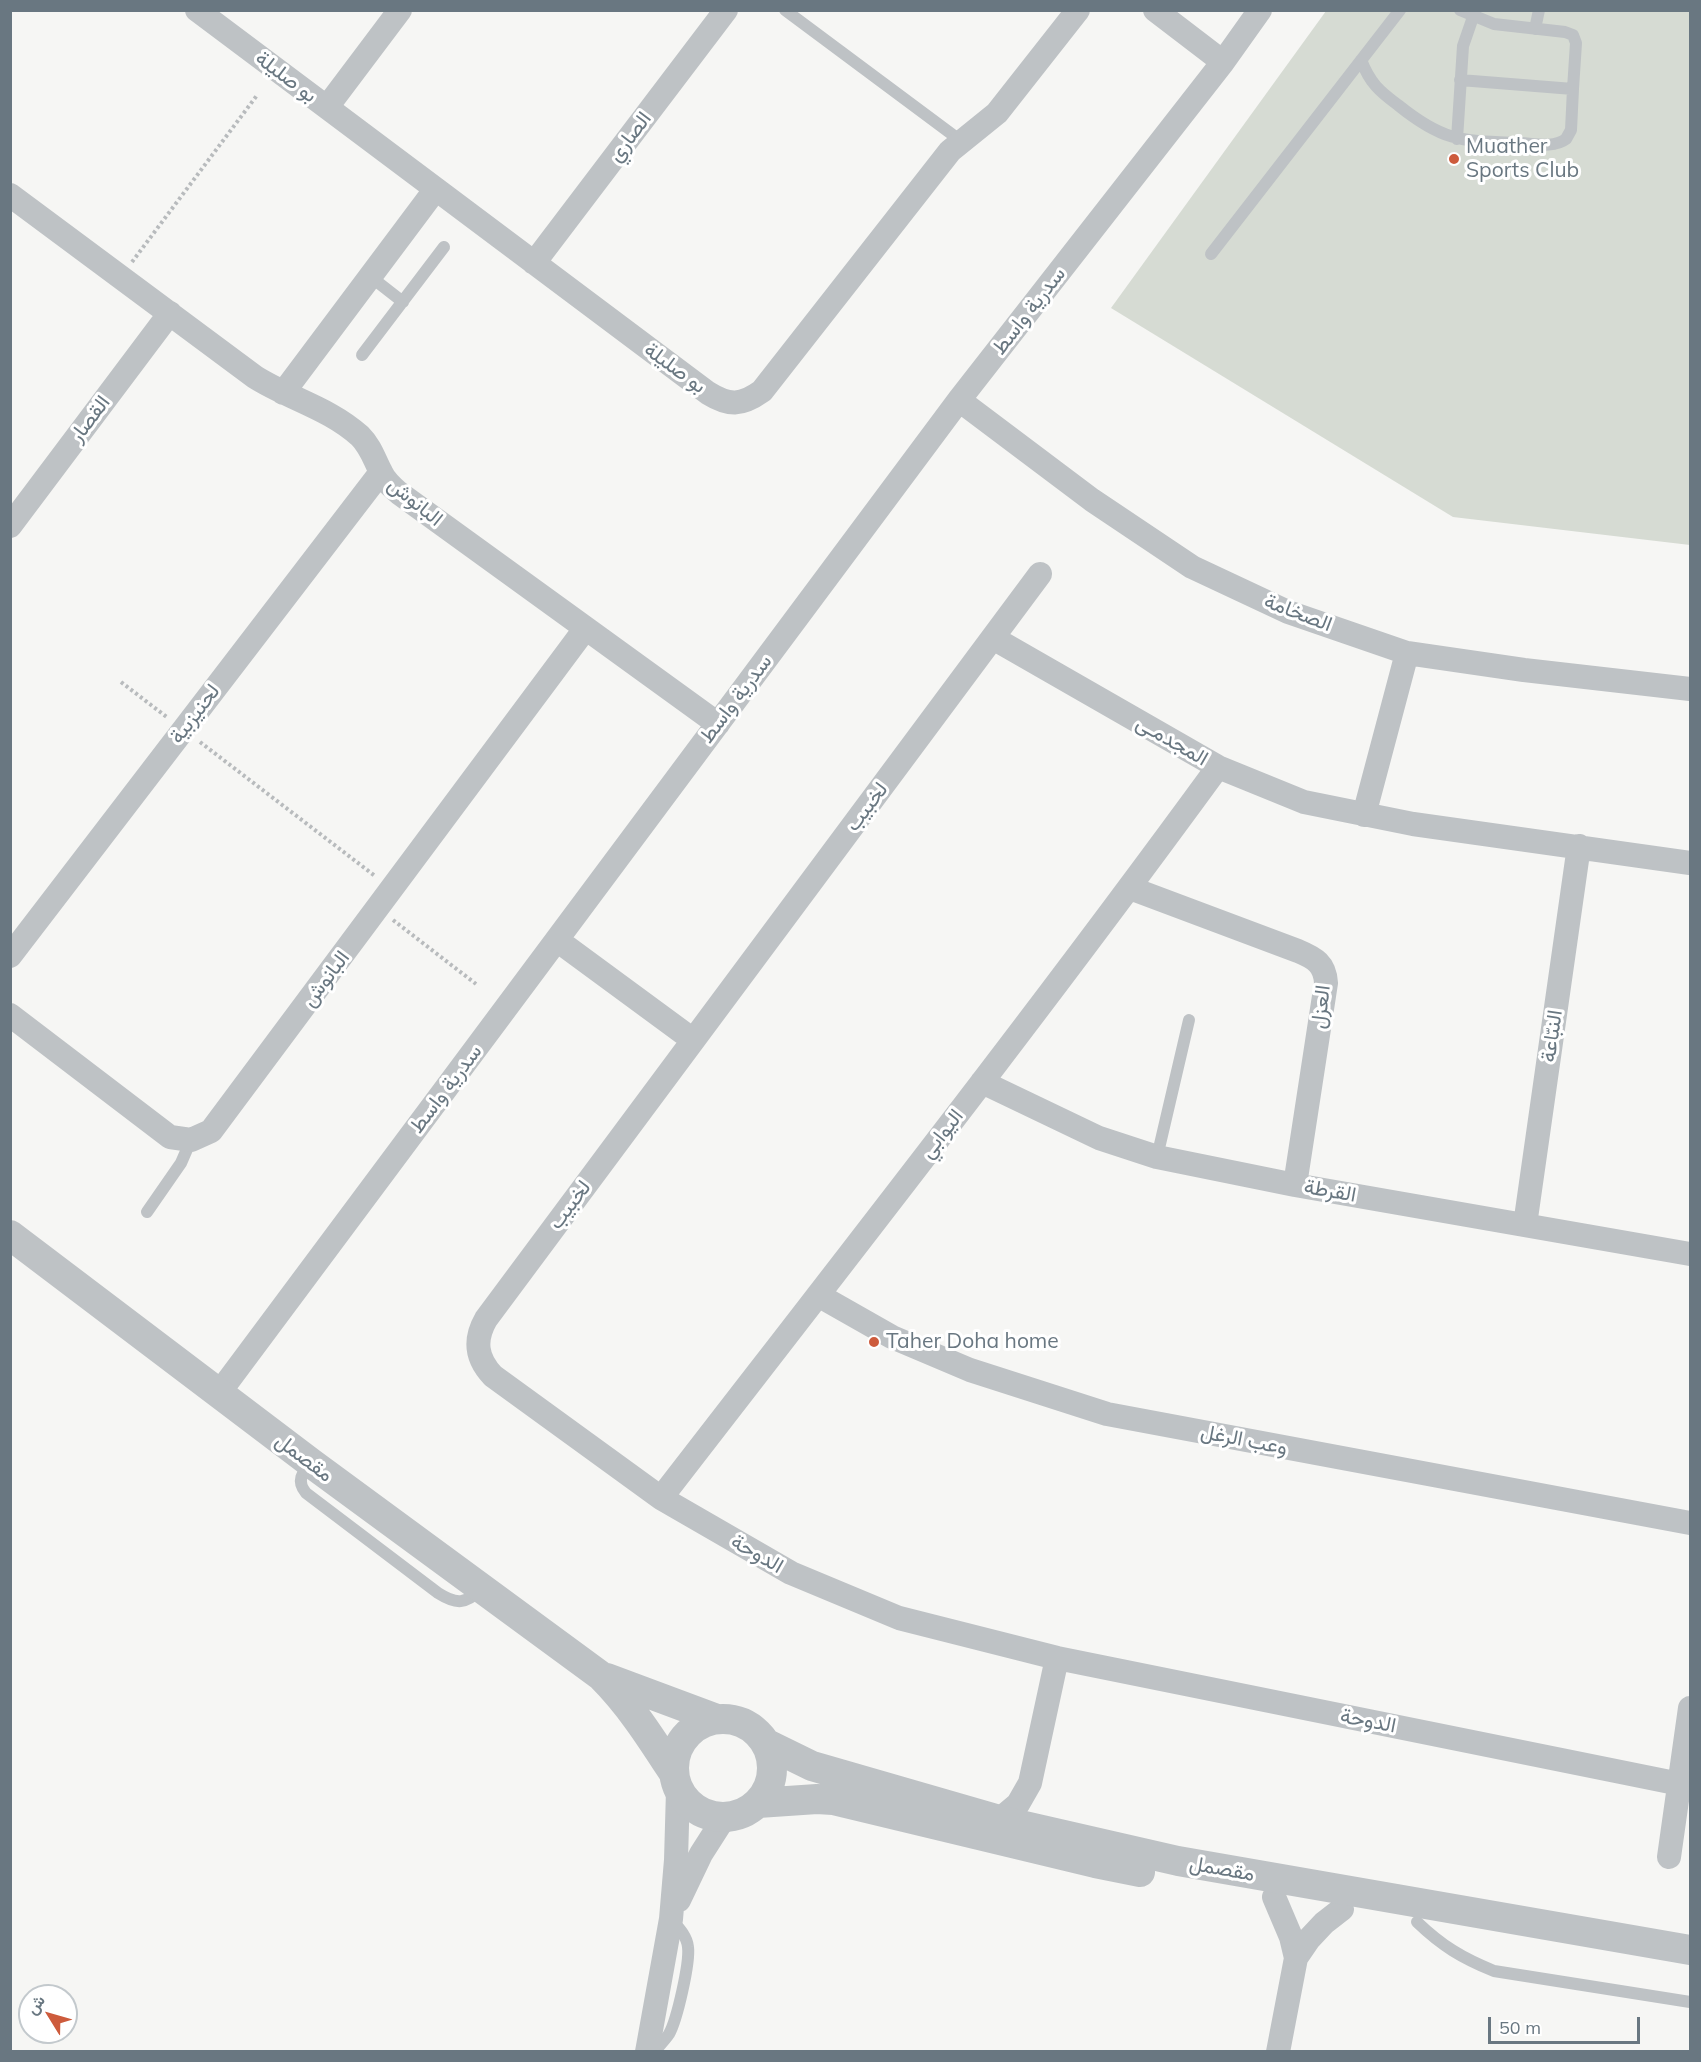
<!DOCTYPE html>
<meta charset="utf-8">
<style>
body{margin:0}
#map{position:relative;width:1701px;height:2062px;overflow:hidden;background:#f6f6f4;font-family:Mulish,Vazirmatn,sans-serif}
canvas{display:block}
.frame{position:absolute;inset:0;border:12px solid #697781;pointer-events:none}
.north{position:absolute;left:18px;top:1984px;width:60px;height:60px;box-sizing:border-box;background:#fff;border:2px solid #c3c9cd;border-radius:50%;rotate:307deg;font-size:16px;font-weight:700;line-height:24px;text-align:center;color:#697781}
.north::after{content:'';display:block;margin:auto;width:21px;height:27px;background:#cd5b3c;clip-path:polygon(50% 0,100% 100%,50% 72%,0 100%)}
.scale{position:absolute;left:1488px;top:2017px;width:152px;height:27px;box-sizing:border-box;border:3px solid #697781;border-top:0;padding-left:8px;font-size:18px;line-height:21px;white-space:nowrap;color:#697781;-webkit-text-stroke:4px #fff;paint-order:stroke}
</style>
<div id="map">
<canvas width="1701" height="2062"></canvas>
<div class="frame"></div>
<div class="north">ش</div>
<div class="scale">50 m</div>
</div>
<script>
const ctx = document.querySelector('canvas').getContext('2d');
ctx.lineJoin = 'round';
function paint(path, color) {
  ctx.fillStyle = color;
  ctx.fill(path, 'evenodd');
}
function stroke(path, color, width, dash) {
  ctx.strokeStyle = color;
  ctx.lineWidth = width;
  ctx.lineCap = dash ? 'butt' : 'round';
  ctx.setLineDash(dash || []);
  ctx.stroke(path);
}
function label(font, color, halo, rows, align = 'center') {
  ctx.font = font + ' Mulish,Vazirmatn,sans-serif';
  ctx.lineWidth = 6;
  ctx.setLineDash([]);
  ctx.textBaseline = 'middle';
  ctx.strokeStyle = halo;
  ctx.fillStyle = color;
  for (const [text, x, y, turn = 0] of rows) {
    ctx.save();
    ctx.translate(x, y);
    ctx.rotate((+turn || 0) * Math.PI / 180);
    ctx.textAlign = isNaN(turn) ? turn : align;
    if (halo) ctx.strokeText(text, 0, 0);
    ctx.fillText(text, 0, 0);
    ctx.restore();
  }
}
const green = new Path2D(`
 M1326,11H1690V545L1453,517L1111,308Z`);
const path = new Path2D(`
 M132,262L258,94
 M121,682L168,718
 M200,742L375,876
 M393,920L476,984`);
const service = new Path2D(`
 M785,10L961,141
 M1535,29L1539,10
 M1361,60C1370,83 1379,91 1398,105C1445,143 1463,141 1521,143C1536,144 1554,148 1566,139L1571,130L1573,89L1576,43L1573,35L1565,32L1494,24L1460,10
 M1460,80L1573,89
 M1457,139L1463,46L1473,17
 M1211,254L1400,10
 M371,277L403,302
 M362,355L444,247
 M1157,1157L1189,1020
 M147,1212L181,1163L191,1140
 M311,1463C302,1473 296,1481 306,1493L438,1593C457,1605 465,1604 482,1589
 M1417,1922C1442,1946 1462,1958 1494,1971L1690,2002
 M654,2052C659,2046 665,2040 669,2034C677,2020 690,1963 688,1947C687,1936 678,1927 671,1919`);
const minor = new Path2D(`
 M197,10L708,393C729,406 741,406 762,391L950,151L997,113L1078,10
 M1155,10L1223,62
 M327,107L400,10
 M10,195L255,377C290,399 329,408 360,436C371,447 374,459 381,472C385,481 392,487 399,493L718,724
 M534,263L726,10
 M283,393L435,190
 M959,400L1092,500L1192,567L1288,612L1407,653L1524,670L1690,689
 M10,526L170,313
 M1040,574L486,1319C474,1340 476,1358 493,1376L661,1498L791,1573L899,1618L1057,1658L1680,1784
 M993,638L1218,767L1304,802L1413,824L1690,863
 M1364,815L1407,653
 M1130,888L1298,951C1315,958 1325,964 1326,983L1295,1185
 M557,940L693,1040
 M10,956L381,472
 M10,1015L170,1137L191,1140L211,1131L585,629
 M982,1082L1099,1138L1157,1157L1295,1185L1690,1254
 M1525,1225L1579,846
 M818,1295L892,1337L970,1370L1107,1414L1690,1523
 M219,1393L959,400L1223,62L1260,10
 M661,1498C848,1256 1037,1015 1218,767
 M999,1820L1018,1804L1030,1783L1057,1658
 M1669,1857L1690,1708
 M1274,1897L1291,1937L1296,1958
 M679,1900L701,1854L724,1818
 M647,2052L671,1919L676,1860L678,1790
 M1278,2052L1296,1958L1309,1939L1324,1923L1342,1909`);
const tertiary = new Path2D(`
 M10,1235L311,1463L601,1676C630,1705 651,1738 673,1772
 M607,1678L717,1719
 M674 1768a49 49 0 1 1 98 0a49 49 0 1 1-98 0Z
 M765,1743L812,1766L999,1820L1178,1861L1690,1950
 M758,1803L817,1799L833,1800L1095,1863L1140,1872`);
const markers = [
 [1454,159,6,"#cd5b3c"],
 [874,1342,6,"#cd5b3c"]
];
const streetNames = [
 ["بو صليلة",286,77,37],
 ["الصاري",630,137,-53],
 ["سدرية واسط",1029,311,-52],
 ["بو صليلة",675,368,36],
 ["القصار",90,419,-53],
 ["البانوش",415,502,39],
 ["الصخامة",1298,613,21],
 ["سدرية واسط",736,699,-53],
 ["لحنيزبية",195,714,-53],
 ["المجدمـى",1172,741,30],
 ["لخبيب",867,807,-53],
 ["البانوش",326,979,-53],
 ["العزل",1321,1007,-83],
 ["النبّاعة",1552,1036,-82],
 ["سدرية واسط",446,1089,-53],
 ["اليوابي",942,1134,-52],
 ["القرطة",1330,1191,10],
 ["لخبيب",570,1205,-53],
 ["وعب الرغل",1244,1440,11],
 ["مقصمل",304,1458,37],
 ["الدوحة",757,1554,30],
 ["الدوحة",1368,1721,11],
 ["مقصمل",1222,1869,10]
];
const poiNames = [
 ["Muather",1466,147],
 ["Sports Club",1466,171],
 ["Taher Doha home",886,1342]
];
paint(green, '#d6dbd3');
stroke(path, '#b8bbbd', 4, [3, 3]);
stroke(service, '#bec2c5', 12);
stroke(minor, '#bec2c5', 24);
stroke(tertiary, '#bec2c5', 30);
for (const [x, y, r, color] of markers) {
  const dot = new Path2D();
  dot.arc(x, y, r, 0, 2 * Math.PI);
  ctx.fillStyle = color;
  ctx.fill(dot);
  stroke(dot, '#fff', 2);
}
label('21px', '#697781', '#fff', streetNames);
label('21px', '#697781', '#fff', poiNames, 'left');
</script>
